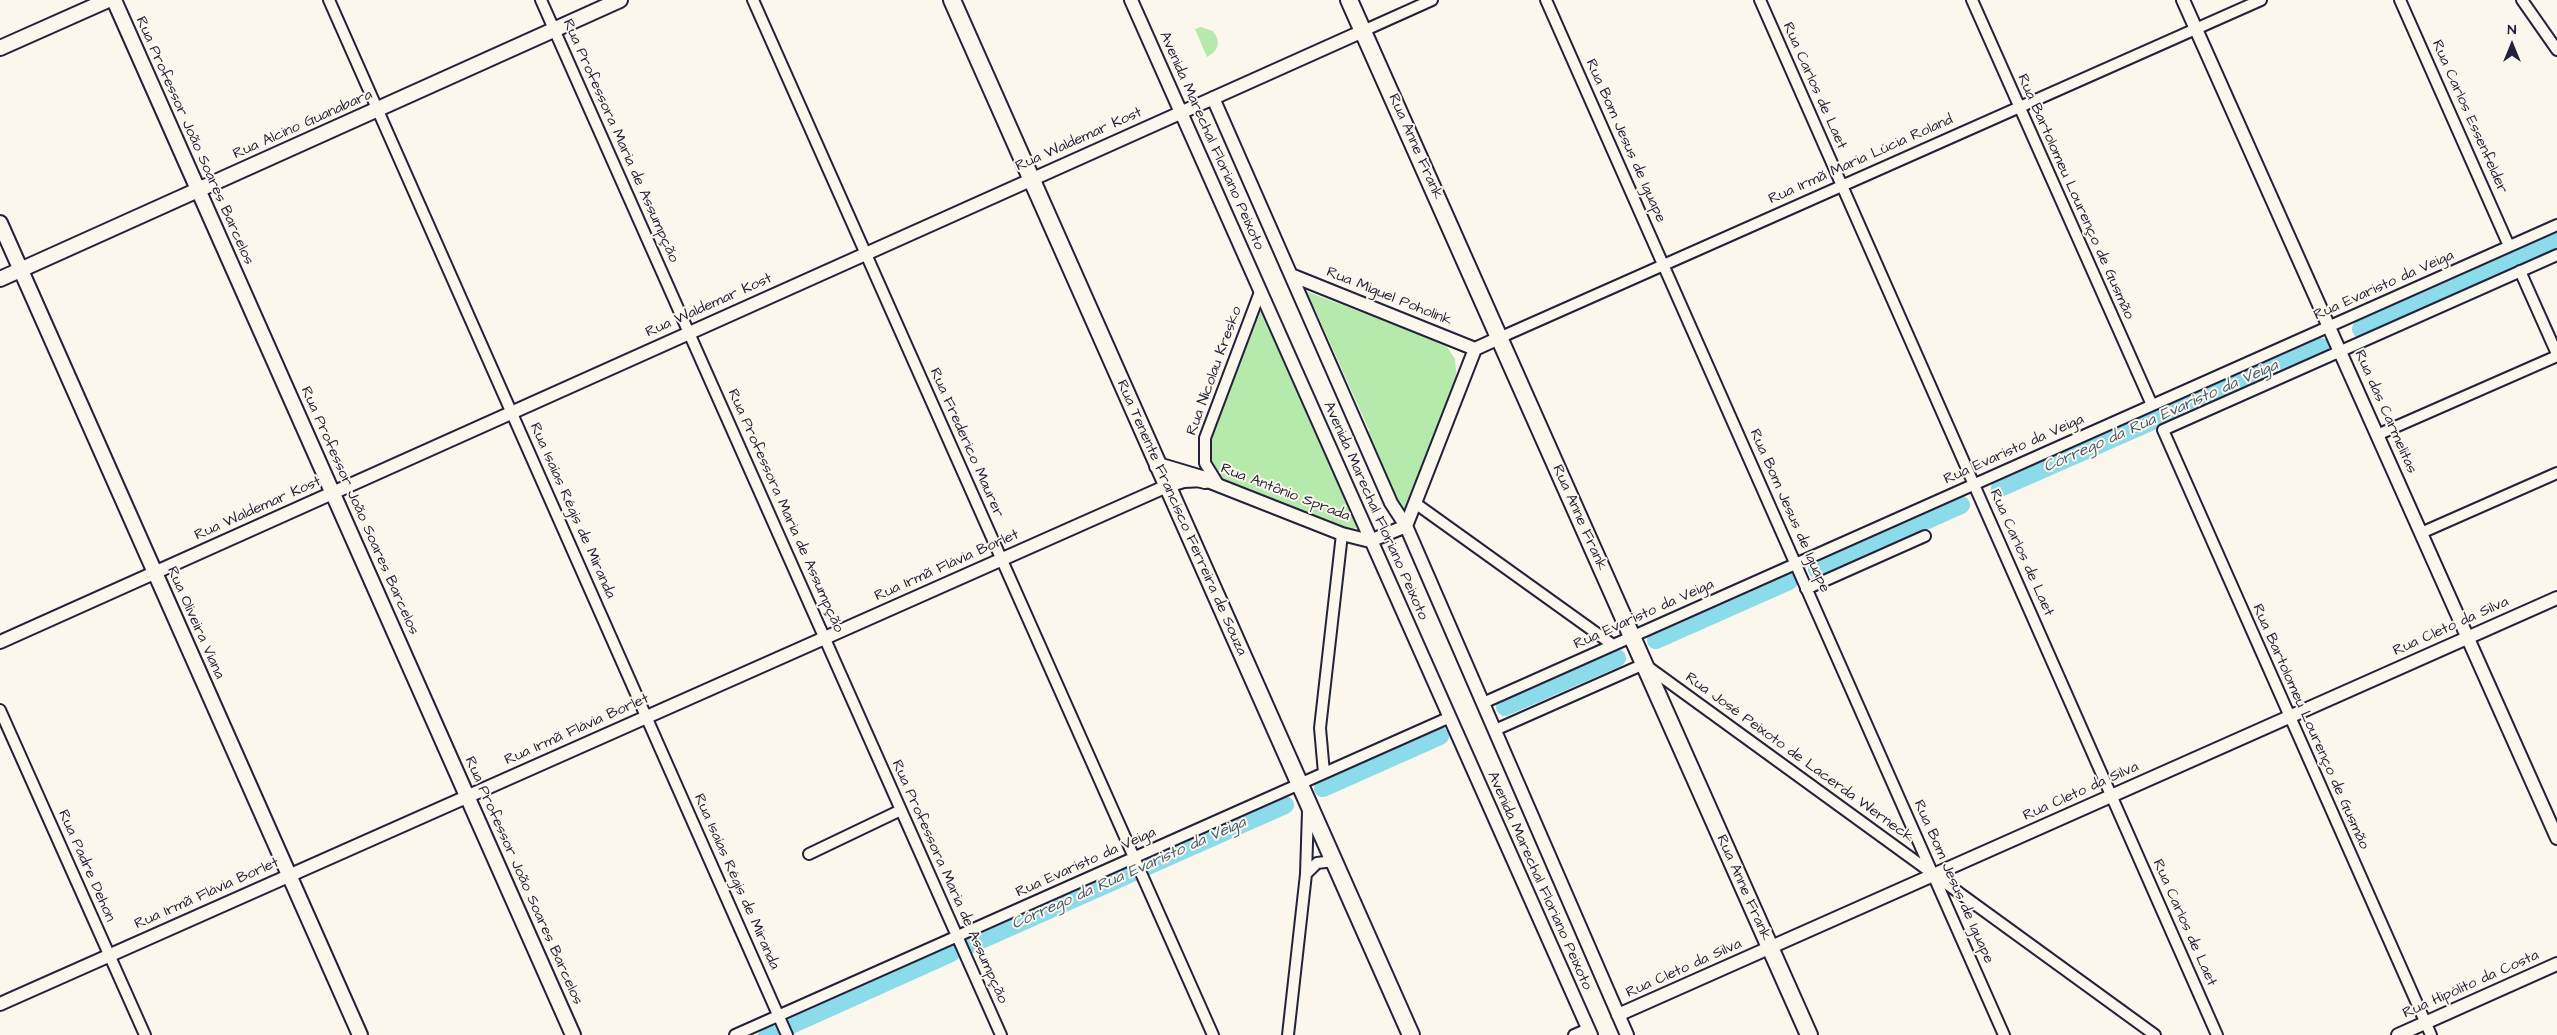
<!DOCTYPE html>
<meta charset="utf-8">
<style>
body{margin:0}
#map{position:relative;width:2557px;height:1035px;overflow:hidden;background:#fbf7ec;font-family:"Architects Daughter",sans-serif}
canvas{display:block}
.north{position:absolute;left:2487px;top:20px;width:50px;height:50px;-webkit-text-stroke:4px #fbf7ec;paint-order:stroke;rotate:0deg;font-size:14px;font-weight:700;line-height:20px;text-align:center;color:#22223b}
.north::after{content:'';display:block;margin:auto;width:18px;height:22px;background:#22223b;clip-path:polygon(50% 0,100% 100%,50% 72%,0 100%)}
</style>
<div id="map">
<canvas width="2557" height="1035"></canvas>
<div class="north">N</div>
</div>
<script>
const ctx = document.querySelector('canvas').getContext('2d');
ctx.lineJoin = 'round';
function paint(path, color) {
  ctx.fillStyle = color;
  ctx.fill(path, 'evenodd');
}
function stroke(path, color, width, dash) {
  ctx.strokeStyle = color;
  ctx.lineWidth = width;
  ctx.lineCap = dash ? 'butt' : 'round';
  ctx.setLineDash(dash || []);
  ctx.stroke(path);
}
function label(font, color, halo, rows, align = 'center') {
  ctx.font = font + ' "Architects Daughter",sans-serif';
  ctx.lineWidth = 4;
  ctx.setLineDash([]);
  ctx.textBaseline = 'middle';
  ctx.strokeStyle = halo;
  ctx.fillStyle = color;
  for (const [text, x, y, turn = 0] of rows) {
    ctx.save();
    ctx.translate(x, y);
    ctx.rotate((+turn || 0) * Math.PI / 180);
    ctx.textAlign = isNaN(turn) ? turn : align;
    if (halo) ctx.strokeText(text, 0, 0);
    ctx.fillText(text, 0, 0);
    ctx.restore();
  }
}
const green = new Path2D(`
 M1201,27L1213,31C1221,41 1219,51 1207,57L1195,29Z
 M1308,292L1440,342L1447,347L1455,359L1457,382L1408,505L1404,509L1398,504L1367,436L1369,430L1314,307L1308,304L1305,293Z
 M1259,312L1263,313L1357,523V527L1354,529L1343,528L1219,480L1209,465L1208,443L1255,317Z`);
const river = new Path2D(`
 M2361,329L2557,241
 M2000,488L2321,347
 M1817,569L1961,505
 M1656,640L1789,581
 M1505,707L1617,658
 M1323,788L1440,736
 M972,944L1285,805
 M791,1025L951,953
 M767,1035L771,1034`);
const minor = new Path2D(`
 M329,0L787,1035
 M541,0L1001,1035
 M753,0L1213,1035
 M1546,0L2004,1035
 M1760,0L2217,1035
 M1972,0L2152,405
 M2400,0L2509,246
 M2522,0L2557,50
 M1363,31L1432,0
 M2520,271L2557,354
 M1499,338L2261,0
 M2377,435L2557,356
 M1218,484L1205,463V438L1260,292
 M1415,503L1613,645
 M2421,533L2557,473
 M1806,589L1925,536
 M1483,703L2557,225
 M0,710L145,1035
 M1495,730L1644,664L2155,1035
 M1324,773L1320,728L1342,534
 M809,854L901,810
 M1306,874L1317,863L1334,861
 M735,1035L1448,718
 M1288,1035L1306,874L1308,811
 M1574,1035L1588,1029
 M2431,1035L2163,430L2557,255`);
const tertiary = new Path2D(`
 M1131,0L1591,1035
 M2183,0L2557,838
 M1213,98L1391,503L1406,526L1627,1035
 M1291,275L1475,349
 M1475,349L1499,338
 M0,642L1363,31
 M0,1004L1167,486L1184,481L1205,480L1342,534L1370,541L1406,526L1475,349
 M1618,1015L2557,598
 M2398,1035L2557,964`);
const secondary = new Path2D(`
 M114,0L573,1035
 M0,48L108,0
 M0,223L360,1035
 M0,279L620,0`);
const primary = new Path2D(`
 M952,0L1411,1035
 M1349,0L1809,1035
 M1158,466L1205,480`);
const streetNames = [
 ["Rua Carlos de Laet",1814,86,66],
 ["Rua Carlos Essenfelder",2469,117,66],
 ["Rua Alcino Guanabara",303,125,-24],
 ["Rua Waldemar Kost",1079,140,-24],
 ["Rua Professor João Soares Barcelos",194,141,66],
 ["Rua Professora Maria de Assumpção",620,141,66],
 ["Avenida Marechal Floriano Peixoto",1211,141,66],
 ["Rua Bom Jesus de Iguape",1625,141,66],
 ["Rua Anne Frank",1415,147,66],
 ["Rua Irmã Maria Lúcia Roland",1861,160,-24],
 ["Rua Bartolomeu Lourenço de Gusmão",2075,197,66],
 ["Rua Evaristo da Veiga",2384,286,-24],
 ["Rua Miguel Poholink",1389,297,22],
 ["Rua Waldemar Kost",709,306,-24],
 ["Rua Nicolau Kresko",1215,371,-70],
 ["Rua das Carmelitas",2385,412,66],
 ["Rua Frederico Maurer",966,443,66],
 ["Rua Evaristo da Veiga",2014,450,-24],
 ["Rua Antônio Sprada",1285,493,21],
 ["Rua Waldemar Kost",258,509,-24],
 ["Rua Professor João Soares Barcelos",359,511,66],
 ["Rua Isaías Régis de Miranda",572,511,66],
 ["Rua Professora Maria de Assumpção",785,511,66],
 ["Avenida Marechal Floriano Peixoto",1375,511,66],
 ["Rua Bom Jesus de Iguape",1789,511,66],
 ["Rua Tenente Francisco Ferreira de Souza",1181,518,66],
 ["Rua Anne Frank",1579,518,66],
 ["Rua Carlos de Laet",2021,553,66],
 ["Rua Irmã Flávia Borlet",947,566,-24],
 ["Rua Evaristo da Veiga",1644,615,-24],
 ["Rua Oliveira Viana",195,623,66],
 ["Rua Cleto da Silva",2451,627,-24],
 ["Rua Bartolomeu Lourenço de Gusmão",2310,727,66],
 ["Rua Irmã Flávia Borlet",577,730,-24],
 ["Rua José Peixoto de Lacerda Werneck",1799,758,36],
 ["Rua Cleto da Silva",2081,792,-24],
 ["Rua Evaristo da Veiga",1086,863,-24],
 ["Rua Padre Dehon",86,866,66],
 ["Rua Professor João Soares Barcelos",523,881,66],
 ["Avenida Marechal Floriano Peixoto",1539,881,66],
 ["Rua Isaías Régis de Miranda",736,882,66],
 ["Rua Professora Maria de Assumpção",949,882,66],
 ["Rua Bom Jesus de Iguape",1953,882,66],
 ["Rua Anne Frank",1743,888,66],
 ["Rua Irmã Flávia Borlet",207,894,-24],
 ["Rua Carlos de Laet",2184,923,66],
 ["Rua Cleto da Silva",1684,969,-24],
 ["Rua Hipólito da Costa",2471,985,-24]
];
const waterNames = [
 ["Córrego da Rua Evaristo da Veiga",2161,417,-24],
 ["Córrego da Rua Evaristo da Veiga",1129,874,-24]
];
paint(green, '#b5eaac');
stroke(river, '#8cdbea', 18);
stroke(minor, '#22223b', 14);
stroke(tertiary, '#22223b', 16);
stroke(secondary, '#22223b', 18);
stroke(primary, '#22223b', 20);
stroke(minor, '#fbf7ec', 10);
stroke(tertiary, '#fbf7ec', 12);
stroke(secondary, '#fbf7ec', 14);
stroke(primary, '#fbf7ec', 16);
label('15px', '#22223b', '#fbf7ec', streetNames);
label('italic 16px', '#425a70', '#fbf7ec', waterNames);
</script>
